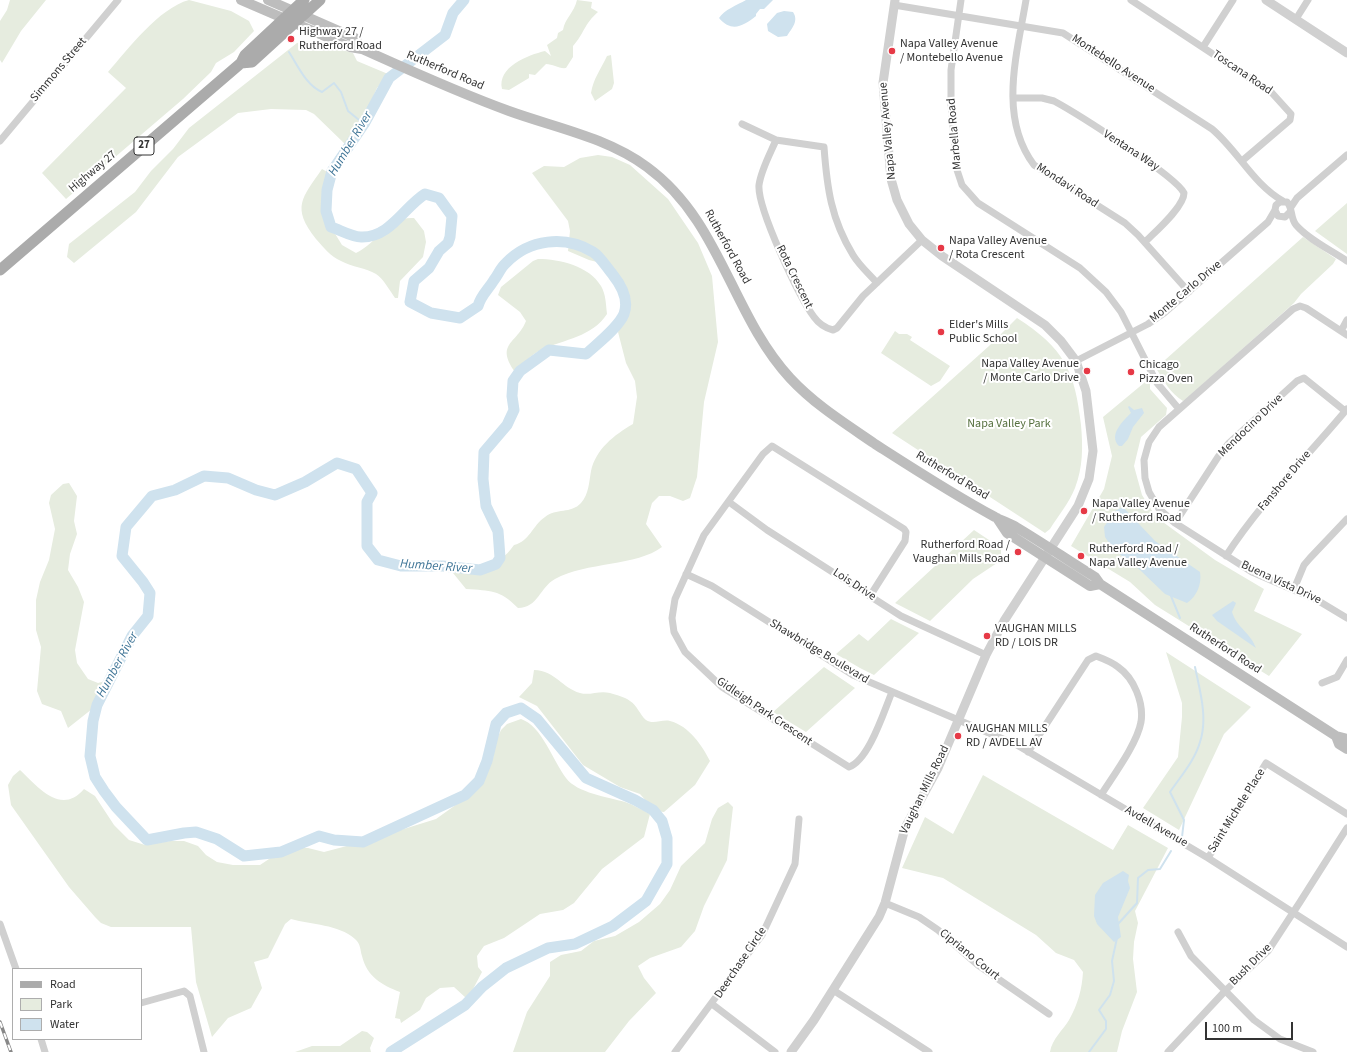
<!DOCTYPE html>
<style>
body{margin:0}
#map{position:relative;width:1347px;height:1052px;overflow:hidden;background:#fff;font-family:"Source Sans 3",sans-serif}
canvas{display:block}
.legend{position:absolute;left:12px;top:968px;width:130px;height:72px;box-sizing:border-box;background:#fff;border:1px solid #adadad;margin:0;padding:5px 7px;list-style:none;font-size:12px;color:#333}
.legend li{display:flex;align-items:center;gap:8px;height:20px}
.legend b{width:20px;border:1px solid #adadad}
.scale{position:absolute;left:1205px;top:1022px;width:88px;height:18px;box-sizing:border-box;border:2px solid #333;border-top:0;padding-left:5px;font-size:12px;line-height:14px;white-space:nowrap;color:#333;-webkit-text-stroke:3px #fff;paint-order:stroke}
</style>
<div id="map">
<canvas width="1347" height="1052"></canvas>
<ul class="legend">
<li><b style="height:5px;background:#ababab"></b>Road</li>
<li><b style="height:11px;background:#e6ecdf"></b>Park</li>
<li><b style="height:11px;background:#cfe2ee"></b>Water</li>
</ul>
<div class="scale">100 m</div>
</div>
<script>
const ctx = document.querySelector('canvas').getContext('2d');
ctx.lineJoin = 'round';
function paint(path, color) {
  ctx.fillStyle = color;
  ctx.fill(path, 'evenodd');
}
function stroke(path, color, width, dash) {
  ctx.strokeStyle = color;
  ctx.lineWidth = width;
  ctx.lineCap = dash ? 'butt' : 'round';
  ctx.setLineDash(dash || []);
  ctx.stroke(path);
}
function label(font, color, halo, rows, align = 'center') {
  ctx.font = font + ' "Source Sans 3",sans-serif';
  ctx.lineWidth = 4;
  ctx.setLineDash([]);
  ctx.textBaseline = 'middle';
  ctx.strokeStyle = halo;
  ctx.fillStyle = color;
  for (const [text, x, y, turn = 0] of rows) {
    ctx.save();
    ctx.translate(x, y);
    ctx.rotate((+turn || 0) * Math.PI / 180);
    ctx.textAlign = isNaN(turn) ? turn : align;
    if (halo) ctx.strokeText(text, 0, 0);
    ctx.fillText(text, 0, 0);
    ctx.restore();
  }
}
const green = new Path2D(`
 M10,0H46L21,31L2,63L0,60V21L7,10Z
 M189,0L231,11L249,21L254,31L234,52L216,63L211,72L183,99L66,199L42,173L126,88L108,72C128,49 159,8 189,0Z
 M577,0L592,2L591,8L598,12C584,24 584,34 573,46V57L566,68C559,69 553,64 546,64L535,75L529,74V78L509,90L502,89C497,67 528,55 545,51L551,56L547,45L557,38L558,33L563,30C565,18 574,13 577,0Z
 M311,41L353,53L357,61L388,74L377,88L361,124L346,145L314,114L306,110L271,109L238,113L178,157L136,212L74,263L67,257L69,244L135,192L151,171L173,149L189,128L297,43Z
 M611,55L614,83L612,89L595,101L591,93C593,79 601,69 607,56Z
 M598,155L612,157L630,165L668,199L698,243L712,276L718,342L704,402L697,477L690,498L683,501L670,496H659L652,503L646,524L662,547C637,566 586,562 555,579C540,587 538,608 518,608C499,589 491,591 466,589L453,573C480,568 497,569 514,545C530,541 532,526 545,517C556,508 571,514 581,503C589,494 589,482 591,471C596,449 614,435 633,424L637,397L635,381L626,363L618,332L622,324L625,294L622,280L609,265L589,260L568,251L570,231L568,221L532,173L544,166L564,167L580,158Z
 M322,169L331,174L323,191L321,211L342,245L356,253C378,242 389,216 414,218L424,231L426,242L423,257L400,281L398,298H395C390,291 383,278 376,274C366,268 352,267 341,261C330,256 324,248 316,239C291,207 302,198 322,169Z
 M1347,203V254L1315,231Z
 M1303,237L1336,259L1333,264L1301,294L1294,303L1185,400L1183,401C1171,394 1163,380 1156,368Z
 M538,259C560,259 589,266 601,286C606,294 606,306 607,314C592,337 565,339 541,350C531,354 523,365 515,372C495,343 517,344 526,321L520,312L498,295L501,287L533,261Z
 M1017,318C1064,348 1075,371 1081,425C1083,447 1083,467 1075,488C1069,503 1058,516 1050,529L1045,533L892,433L989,346Z
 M895,331L899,334H907L912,337L910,340L950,366L940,381L931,386L881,353Z
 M1150,378V389L1167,408L1166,415L1141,437L1134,466L1142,495L1156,517L1215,560L1264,589L1254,611L1302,634L1269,676L1155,605L1130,582L1071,546L1104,489L1112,456L1103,417Z
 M69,483L77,496L74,521L77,534L70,554L68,570L78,587L84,602L75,650L77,663L88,679L98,683L105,681L92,709L68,728L61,711L42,704L37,691L41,647L36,630V600L40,582L49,560L55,529L49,503L51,495L63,484Z
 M974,530L1001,548V554L1006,557L973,579L930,621L895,603Z
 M891,619L919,633L874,675L860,668L836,654L859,634L868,641Z
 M1166,652L1251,707L1224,734L1179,830L1143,808L1178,757L1182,717V703Z
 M824,667L855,688L806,732L773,712Z
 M534,670C556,671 562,688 580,693C590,696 599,690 610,693C616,695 625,697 630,701C637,705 640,715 646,720C653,725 662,719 670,721C689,726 702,745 710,761L695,785L664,812L655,811L640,794L620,787L583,765L537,706L519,697L532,683Z
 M521,719C542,726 553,761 566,778C577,793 608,797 625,802C634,805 642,810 650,814L644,837L602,869L574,903L563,910L540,914L504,938L484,946L477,956L478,967L482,972L472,991L466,998L454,987L440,988L426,998L420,1010L401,1023L400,1019L395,1018L400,992C382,985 367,977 362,956C360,950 361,944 355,939C338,924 312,925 291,919L285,924L268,958L254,962L262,988L251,1008L228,1018L212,1037L196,982L191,927H111L101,923L95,917L69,887L11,805L8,785L13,776L20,770C38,787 61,816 84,789L95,796L114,825L129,840L145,845L170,841H184L198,846L206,855L217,862L233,865H260L275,855L290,848H308L324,852L362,842L436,819L464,799L481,783L493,758L496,741L501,730L507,724Z
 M983,775L1113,850L1128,825L1168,848L1135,911L1138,923L1134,942L1133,959L1137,992L1122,1031L1117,1052H1050C1052,1039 1063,1030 1069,1020C1078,1004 1082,989 1083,972L1074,960L1056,953L1036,935L943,878L902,868L925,817L953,834Z
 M728,802L733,807L727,860L704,906L695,931L681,947L650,958L638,966L644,978L656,993L629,1021L605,1052H513L527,1012L550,976V962L561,955L581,951L594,941L615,936L639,922L660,904L670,890L681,866L705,843L712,819L718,808Z
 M362,1031L367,1032L374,1038L370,1048L371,1052H295L312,1046H340Z`);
const water = new Path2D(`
 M746,0H773L764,9H760L756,14V16C743,26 732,33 719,18C724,10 737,5 746,0Z
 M784,11L793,12C799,21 792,28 787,36L778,37L768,31L767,24L777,13Z
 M1129,406L1134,410L1142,408L1144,413L1133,427L1128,439L1122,446H1119C1108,435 1123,421 1131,413L1128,407Z
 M1123,507L1155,541L1200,572C1202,584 1197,596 1187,603L1165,594L1140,570L1113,549L1105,537L1104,527L1115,511Z
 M1233,601L1236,603L1232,612C1237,628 1250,632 1256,648L1217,621L1212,615Z
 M1123,871L1129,875L1128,881L1130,888L1118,917L1121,937L1114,942L1097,924L1094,916L1095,895L1103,883Z`);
const stream = new Path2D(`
 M289,52C298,66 306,85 322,92L334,83L341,92L348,111L364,124
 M1171,596L1180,618
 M1182,837L1184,820L1170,792C1181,776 1195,760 1200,742C1208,718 1200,691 1195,667
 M1118,924L1137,903L1138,878L1148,870L1160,869L1171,851
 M1089,1052L1106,1029V1021L1099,1010L1110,995L1114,981L1112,961L1117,938`);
const river = new Path2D(`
 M391,1052L465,1005L482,987L506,968L548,948L575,944L613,926L646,901L667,864V838L662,821L653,810L635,800L586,778L537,719L521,708L506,713L496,724L487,761L479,781L465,795L363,842L334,840L319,836L281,852L244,856L217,839L196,832L184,833L147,840L116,807L104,791L95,777L90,756L93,721L97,705L132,636L148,616L150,593L143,582L122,556L126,527L152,496L175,490L204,476L228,478L256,490L275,495L305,482L337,463L356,469L372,493L367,502V546L378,560L401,566H443L480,570L496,564L500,558L499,544L498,531L486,506L483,479L484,452L507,425L514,410L512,396L513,381L520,371L549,350L586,354C597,344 618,328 624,314C629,300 621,285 613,275C607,268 600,256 593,252C565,235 529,239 506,263C501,267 498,275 494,280C488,290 481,295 478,306L460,318L431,313L410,302L414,281L429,268L439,251L448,243L450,237L452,216L439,198L425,194C404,207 390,238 361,237C352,237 340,230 331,227L326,211L327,190L332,171L364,124L389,78L445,35L453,13L464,0`);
const minor = new Path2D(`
 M961,0L951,70V105L957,170L962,185L978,203L1080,268L1106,292L1121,312L1157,383L1179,409
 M1026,0C1017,54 998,117 1034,165L1125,223L1138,235L1189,292
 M1131,0L1272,93L1291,114L1290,120L1242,161
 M894,5L1063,33L1212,129C1238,151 1254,185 1283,201
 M1296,19L1308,0
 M1203,47L1233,0
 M1013,98H1042L1054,101C1076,113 1176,176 1184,193C1184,207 1155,232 1145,242
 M742,124L776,140L824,147C827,188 831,219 853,255C859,265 869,274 877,283
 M776,140C770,154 761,170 759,185C757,208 799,297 814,317C819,324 825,328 833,330L837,328L863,296L922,240
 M0,141L118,0
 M1291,207L1297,198L1347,155
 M1290,212L1285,217L1278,216L1275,210L1276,205L1280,202H1287C1293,208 1290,218 1296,225C1309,240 1331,250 1347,261
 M1341,331L1347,320
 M1347,335L1306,308L1300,306L1293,309L1159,427L1149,442L1144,460L1145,478L1149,492L1159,509L1175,523L1252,572L1317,600L1347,618
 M1076,361L1148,324L1164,313L1268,222L1275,210
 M729,502L767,530L901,616L986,655
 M1175,523L1218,457L1229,443L1297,381L1304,378L1345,411
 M1226,556C1260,503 1307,457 1347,409
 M686,574L712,586L853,675L1017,745L1208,858L1347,947
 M1294,589L1304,565L1310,558L1347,519
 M870,596L905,541L906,532L904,529L772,446L763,454L704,535L675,599L672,618L674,632L685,652L722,687L849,767C869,760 884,711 892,692
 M1322,683L1337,677L1347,660
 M1028,752L1088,660L1096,656C1104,659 1112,662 1118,667C1134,678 1144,703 1141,722C1137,744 1113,776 1101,795
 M1208,858L1266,763L1347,814
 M885,903L919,917L938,930L978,965L1049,1014
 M0,924L16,969
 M1178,932L1191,956L1254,1020L1280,1039L1313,1052
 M833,990L929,1052
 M141,1003L184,991L190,996L204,1052
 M712,1004L775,1052
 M41,1039L45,1052
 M675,1052L762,935L795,864L799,819
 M1168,1052L1226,990L1268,951L1300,902L1347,828`);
const tertiary = new Path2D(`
 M1266,0L1347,53
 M791,1052L814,1020L879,917L885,903L905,828L938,768L986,655L1004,621L1078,506L1089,479L1093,451L1086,391L1076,361L1061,341L1045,325L942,256L922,240L909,224L897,200L891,179L883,83L895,0`);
const secondary = new Path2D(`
 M241,0L350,47L362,49C411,71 459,93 509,111C556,128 606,137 647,167C721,221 731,314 790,378C815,405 846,424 875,444C914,469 954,495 995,517C1002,521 1010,523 1016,527C1043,543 1069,561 1095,577L1100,584L1336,736L1347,739
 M268,0L355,38L362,49
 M997,518L1007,533L1090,586L1100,584
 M1336,736L1339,744L1347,749`);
const primary = new Path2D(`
 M241,63L252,62L320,0
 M0,270L241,63L245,55L304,0`);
const rail = new Path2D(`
 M0,1022L11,1052`);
const markers = [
 [291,39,4,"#e63946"],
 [892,51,4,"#e63946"],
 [941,248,4,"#e63946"],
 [941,332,4,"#e63946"],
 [1087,371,4,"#e63946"],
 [1131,372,4,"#e63946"],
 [1084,511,4,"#e63946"],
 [1018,552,4,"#e63946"],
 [1081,556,4,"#e63946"],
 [987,636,4,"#e63946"],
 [958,736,4,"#e63946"]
];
const shields = [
 [144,146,20]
];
const shieldNames = [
 ["27",144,146]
];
const poiNames = [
 ["Highway 27 /",299,32],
 ["Rutherford Road",299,46],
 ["Napa Valley Avenue",900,44],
 ["/ Montebello Avenue",900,58],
 ["Napa Valley Avenue",949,241],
 ["/ Rota Crescent",949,255],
 ["Elder's Mills",949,325],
 ["Public School",949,339],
 ["Napa Valley Avenue",1079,364,"right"],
 ["/ Monte Carlo Drive",1079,378,"right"],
 ["Chicago",1139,365],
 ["Pizza Oven",1139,379],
 ["Napa Valley Avenue",1092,504],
 ["/ Rutherford Road",1092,518],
 ["Rutherford Road /",1010,545,"right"],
 ["Vaughan Mills Road",1010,559,"right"],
 ["Rutherford Road /",1089,549],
 ["Napa Valley Avenue",1089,563],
 ["VAUGHAN MILLS",995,629],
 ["RD / LOIS DR",995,643],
 ["VAUGHAN MILLS",966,729],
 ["RD / AVDELL AV",966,743]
];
const streetNames = [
 ["Montebello Avenue",1113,64,33],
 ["Simmons Street",59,70,-50],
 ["Rutherford Road",445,71,23],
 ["Toscana Road",1242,73,34],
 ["Napa Valley Avenue",888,131,-95],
 ["Marbella Road",955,134,-95],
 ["Ventana Way",1131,151,33],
 ["Highway 27",93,172,-40],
 ["Mondavi Road",1067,186,33],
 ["Rutherford Road",727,247,61],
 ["Rota Crescent",794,277,64],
 ["Monte Carlo Drive",1186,292,-40],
 ["Mendocino Drive",1251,426,-44],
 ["Rutherford Road",952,476,31],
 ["Fanshore Drive",1285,481,-50],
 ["Buena Vista Drive",1281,583,25],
 ["Lois Drive",854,585,33],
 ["Rutherford Road",1225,649,33],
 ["Shawbridge Boulevard",819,652,31],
 ["Gidleigh Park Crescent",764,712,34],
 ["Vaughan Mills Road",925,790,-64],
 ["Saint Michele Place",1237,811,-58],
 ["Avdell Avenue",1156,827,30],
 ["Cipriano Court",969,955,39],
 ["Deerchase Circle",741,963,-56],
 ["Bush Drive",1251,965,-45]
];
const parkNames = [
 ["Napa Valley Park",1009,424]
];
const waterNames = [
 ["Humber River",351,144,-59],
 ["Humber River",436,567,4],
 ["Humber River",118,665,-61]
];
paint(green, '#e6ecdf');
paint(water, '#cfe2ee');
stroke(stream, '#cfe2ee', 2);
stroke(river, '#cfe2ee', 11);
stroke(minor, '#d0d0d0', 7);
stroke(tertiary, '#d0d0d0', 9);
stroke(secondary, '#bdbdbd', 10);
stroke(primary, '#ababab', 11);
stroke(rail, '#888', 3.5);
stroke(rail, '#fff', 2, [6]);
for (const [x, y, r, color] of markers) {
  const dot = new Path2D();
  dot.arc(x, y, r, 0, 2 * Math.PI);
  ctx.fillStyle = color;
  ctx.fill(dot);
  stroke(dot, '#fff', 1.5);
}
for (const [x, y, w] of shields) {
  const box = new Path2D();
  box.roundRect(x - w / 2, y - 9, w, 18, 3);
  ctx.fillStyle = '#fff';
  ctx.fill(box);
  stroke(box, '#333', 1);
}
label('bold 11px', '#333', null, shieldNames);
label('12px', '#333', '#fff', poiNames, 'left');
label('12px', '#333', '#fff', streetNames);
label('12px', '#56703f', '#fff', parkNames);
label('italic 13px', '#3f7597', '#fff', waterNames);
</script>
